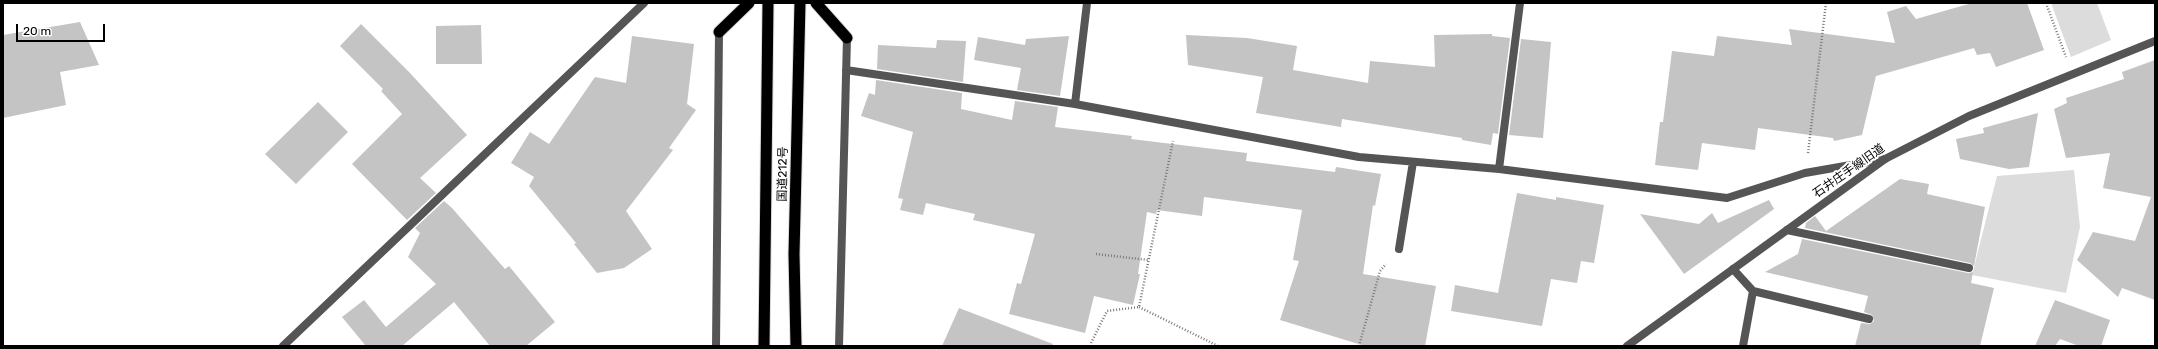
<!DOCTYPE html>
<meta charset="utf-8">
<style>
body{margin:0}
#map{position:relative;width:2158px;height:349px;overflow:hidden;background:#fff;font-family:Rubik,sans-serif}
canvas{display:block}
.frame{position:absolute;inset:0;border:4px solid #000;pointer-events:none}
.scale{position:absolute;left:16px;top:24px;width:89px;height:18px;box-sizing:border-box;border:2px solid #000;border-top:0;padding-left:5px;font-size:12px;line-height:14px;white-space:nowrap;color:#000;-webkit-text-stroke:3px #fff;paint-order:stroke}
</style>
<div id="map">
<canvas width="2158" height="349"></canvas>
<div class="frame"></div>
<div class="scale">20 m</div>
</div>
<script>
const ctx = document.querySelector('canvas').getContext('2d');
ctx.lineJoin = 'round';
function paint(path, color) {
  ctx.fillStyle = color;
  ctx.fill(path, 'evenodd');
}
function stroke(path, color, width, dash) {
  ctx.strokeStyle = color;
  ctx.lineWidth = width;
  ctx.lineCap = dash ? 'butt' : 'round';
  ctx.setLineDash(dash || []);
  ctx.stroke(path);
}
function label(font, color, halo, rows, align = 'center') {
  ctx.font = font + ' Rubik,"Noto Sans JP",sans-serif';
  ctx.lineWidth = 4;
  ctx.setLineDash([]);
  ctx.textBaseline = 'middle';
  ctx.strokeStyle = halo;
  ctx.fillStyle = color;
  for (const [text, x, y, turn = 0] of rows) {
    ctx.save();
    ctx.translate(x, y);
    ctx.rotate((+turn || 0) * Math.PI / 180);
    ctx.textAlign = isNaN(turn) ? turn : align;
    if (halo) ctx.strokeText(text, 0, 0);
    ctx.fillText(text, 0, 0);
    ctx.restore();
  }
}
const green = new Path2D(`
 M2051,3H2097L2111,40L2071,57Z
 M2074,170L2080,227L2066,293L1972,275L1997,176Z`);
const building = new Path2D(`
 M1972,3H2027L2044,50L1996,67L1990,53L1977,55L1974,48L1876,76L1862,135L1834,141L1833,138L1758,128L1755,150L1702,143L1698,170L1655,165L1660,122H1663L1672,51L1714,56L1717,36L1792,45L1789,29L1895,43L1887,12L1906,6L1916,19Z
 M80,22L99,65L60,72L66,105L3,118V35Z
 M361,24L410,73L467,135L420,178L436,193L407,220L352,164L402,114L381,91L383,89L340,46Z
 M481,25L482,64H436V26Z
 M1492,34V36L1510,38L1498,134L1493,133L1491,145L1462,140V138L1342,119L1341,127L1256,113L1263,77L1188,65L1186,35L1247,38L1297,46L1293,70L1368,83L1370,61L1435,67L1434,35Z
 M632,36L694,44L687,104L696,110L669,148L673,150L626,211L652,249L624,268L597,273L574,244L576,243L529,186L534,177L511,163L530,132L549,144L595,77L626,83Z
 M1069,36L1060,96L1017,90L1021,68L974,60L978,37L1025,45L1026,39Z
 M1521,39L1551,42L1543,138L1509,135Z
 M937,40L966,41L963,82L877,69L878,45L936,48Z
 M2155,60V300L2122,288L2118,297L2077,260L2093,232L2135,241L2151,197L2103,188L2110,153L2066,158L2054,109L2067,103L2066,98L2124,79L2122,72Z
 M876,80L962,93L961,109L1012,120L1015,101L1058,107L1055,127L1132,136L1131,139L1247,153L1246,161L1335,172L1336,167L1381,174L1375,206L1373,205L1363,274L1436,286L1425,346H1365L1280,320L1299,261L1293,260L1302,210L1204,197L1202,216L1157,210L1156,214L1147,212L1138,274H1140L1133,305L1094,296L1085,333L1009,314L1017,283L1021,284L1035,234L973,220L975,214L926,203L923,215L900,210L903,199L898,198L913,132L861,116L869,93L875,95Z
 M318,102L348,132L296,184L265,154Z
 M2038,113L2029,167L2009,169L1960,159L1956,139L1984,133L1983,128Z
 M1900,179L1929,184L1927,194L1985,207L1974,266L1970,263L1805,228L1806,223L1815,216L1826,231Z
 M1517,193L1556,200V197L1604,205L1594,263L1581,261L1577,283L1551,279L1542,326L1451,311L1455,285L1498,293Z
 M1769,200L1774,209L1684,274L1640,214L1699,224L1712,213L1718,223Z
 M444,201L452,208L505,269L509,266L555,322L526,346H490L454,302L402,346H364L365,345L342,317L364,300L386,327L436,284L408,257L420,233L415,228Z
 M1802,239L1968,273L1973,272L1971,283L1994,288L1980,346H1855L1861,323L1870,324L1874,321L1872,315L1864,312L1868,296L1765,272L1798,254Z
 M2055,300L2110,320L2101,346H2079L2060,339L2055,346H2035Z
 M959,308L1053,344L1052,346H942Z`);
const path = new Path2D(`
 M2046,3L2066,57
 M1808,153L1826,3
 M1096,254L1148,260
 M1139,307L1218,346
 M1091,343L1107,311L1139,307L1173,141
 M1359,346L1380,271L1386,264`);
const minor = new Path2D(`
 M846,70L1075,104L1359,157L1499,169L1727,198L1805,173L1885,159
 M1075,104L1087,3
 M1499,169L1520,3
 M1787,230L1969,268
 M1399,249L1413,162
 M1733,269L1753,291L1743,346
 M1753,291L1869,319
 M283,346L644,3
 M716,346L719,32
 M839,346L847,38`);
const tertiary = new Path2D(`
 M1627,346L1885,159L1969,116L2155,41`);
const trunk = new Path2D(`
 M816,3L847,38
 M719,32L749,3
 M764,346L768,3
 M796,346L794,254L800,3`);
const streetNames = [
 ["石井庄手線旧道",1849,171,-35],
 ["国道212号",783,174,-89]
];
paint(green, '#dcdcdc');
paint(building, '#c4c4c4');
stroke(trunk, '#dbdbdb', 13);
stroke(path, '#777', 2.5, [1, 2]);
stroke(minor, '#555', 8);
stroke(tertiary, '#555', 8);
stroke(trunk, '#000', 11);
label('12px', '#000', '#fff', streetNames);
</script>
